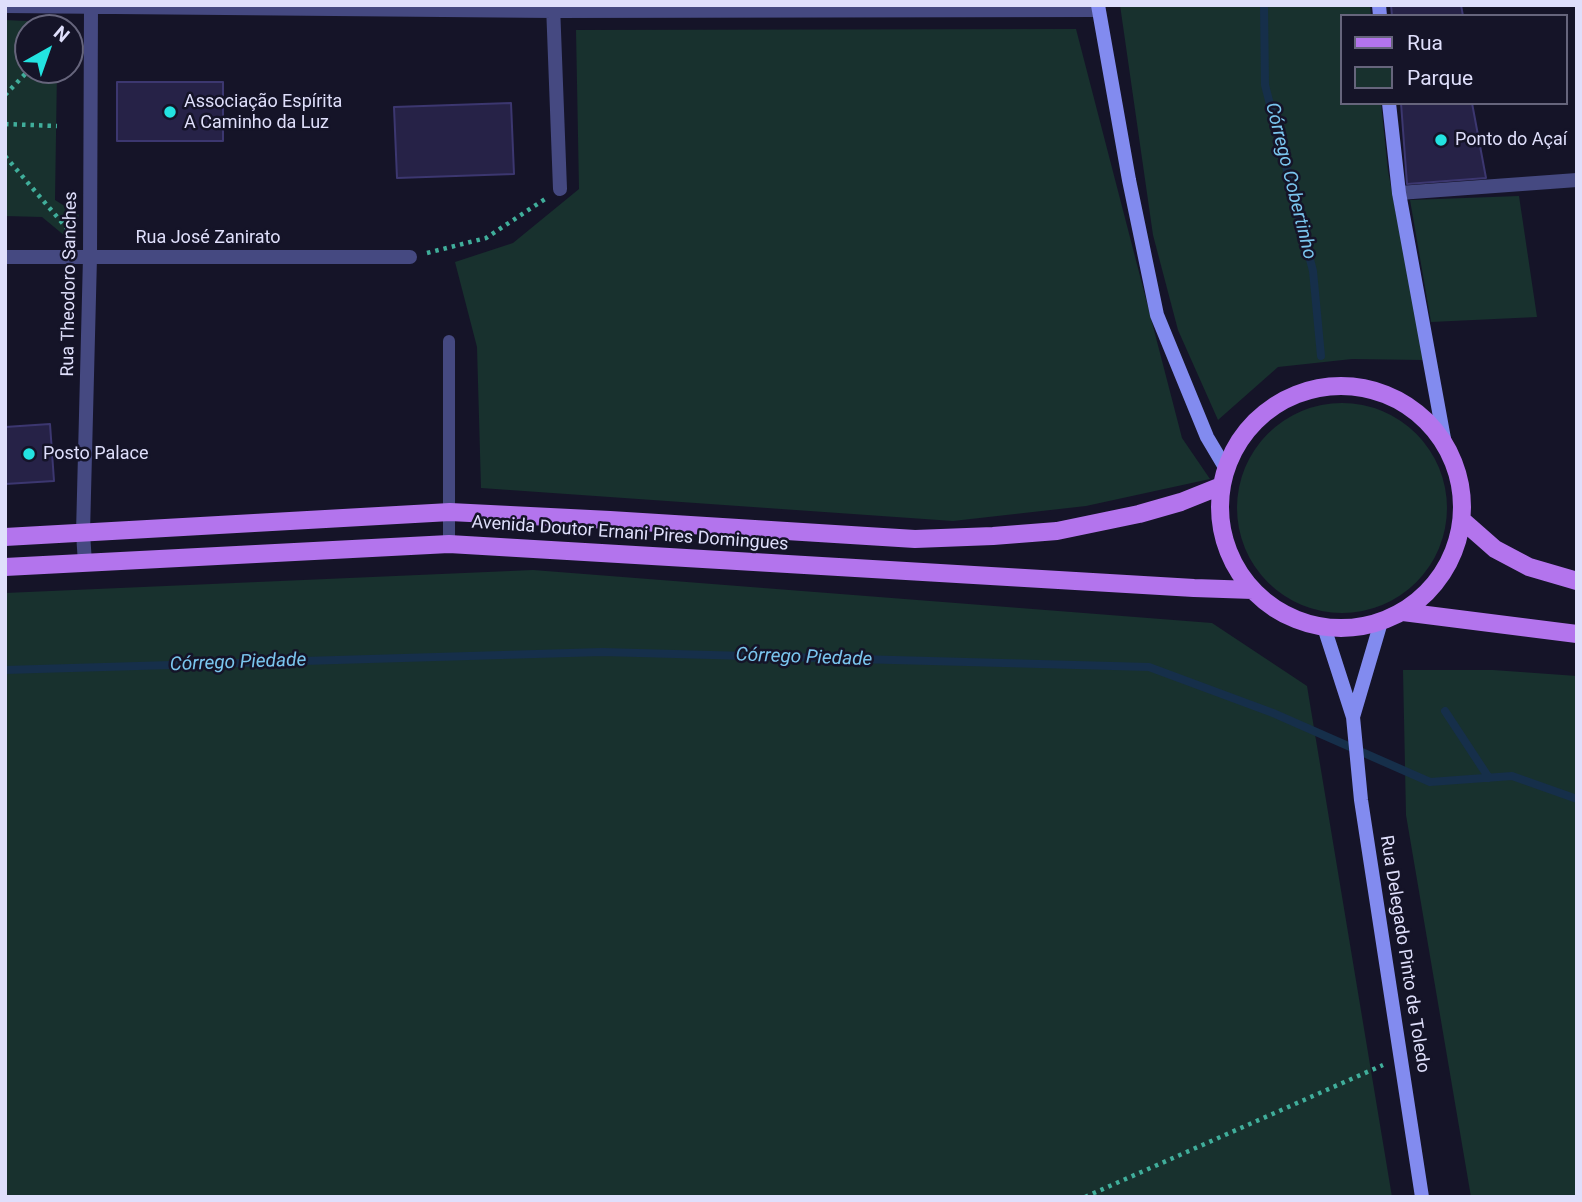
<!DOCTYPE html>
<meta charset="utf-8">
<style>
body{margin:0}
#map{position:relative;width:1582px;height:1202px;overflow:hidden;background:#151428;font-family:Roboto,sans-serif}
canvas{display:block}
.frame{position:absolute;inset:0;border:7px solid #dfdffb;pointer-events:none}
.legend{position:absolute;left:1340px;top:14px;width:228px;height:91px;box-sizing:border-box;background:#151428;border:2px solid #66657c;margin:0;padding:9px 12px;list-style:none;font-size:21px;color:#dfdffb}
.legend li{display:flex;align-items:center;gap:14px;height:35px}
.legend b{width:35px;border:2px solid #66657c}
.north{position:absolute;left:14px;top:14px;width:70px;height:70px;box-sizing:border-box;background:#151428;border:2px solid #66657c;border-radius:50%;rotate:40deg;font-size:19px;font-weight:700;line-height:28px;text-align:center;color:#dfdffb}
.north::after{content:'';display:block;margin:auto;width:24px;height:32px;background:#23e3e1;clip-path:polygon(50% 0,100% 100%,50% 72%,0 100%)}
</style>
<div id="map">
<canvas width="1582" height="1202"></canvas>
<div class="frame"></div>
<ul class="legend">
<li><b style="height:9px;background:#b374ed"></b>Rua</li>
<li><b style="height:19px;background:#18312e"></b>Parque</li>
</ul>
<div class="north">N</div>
</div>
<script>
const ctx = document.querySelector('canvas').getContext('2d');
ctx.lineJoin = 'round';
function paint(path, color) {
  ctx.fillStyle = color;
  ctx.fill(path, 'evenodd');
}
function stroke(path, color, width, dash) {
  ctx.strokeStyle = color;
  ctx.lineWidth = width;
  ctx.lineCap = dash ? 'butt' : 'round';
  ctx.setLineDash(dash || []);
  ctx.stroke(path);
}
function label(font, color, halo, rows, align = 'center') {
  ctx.font = font + ' Roboto,sans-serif';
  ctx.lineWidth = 5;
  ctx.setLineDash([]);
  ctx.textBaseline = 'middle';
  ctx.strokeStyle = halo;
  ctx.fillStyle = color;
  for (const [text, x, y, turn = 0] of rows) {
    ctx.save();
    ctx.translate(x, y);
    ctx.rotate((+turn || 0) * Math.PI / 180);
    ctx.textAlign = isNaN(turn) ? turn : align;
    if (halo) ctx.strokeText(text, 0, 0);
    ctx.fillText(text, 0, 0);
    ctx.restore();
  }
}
const green = new Path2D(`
 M1120,5H1370L1371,16H1342V103H1381L1388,171L1424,360L1352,359L1278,367L1218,420L1178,330L1153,235Z
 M5,20L69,23L77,29L80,42L70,47V28H28V70H57L55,200L79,215L75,227L65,236L42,217L5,216Z
 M1076,29L1182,438L1210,479L1086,506L953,521L481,488L477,347L455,262L513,243L579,189L576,30Z
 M1519,196L1537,317L1431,322L1410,200Z
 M1237 508a105 105 0 1 1 210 0a105 105 0 1 1-210 0Z
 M533,570L1212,623L1307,686L1392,1197H5V593Z
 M1403,670H1493L1577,676V1197H1471L1406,815Z`);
const stream = new Path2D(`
 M1264,5L1265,85L1313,271L1321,356
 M5,670L602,652L1149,667L1273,713L1430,782L1512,776L1577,799
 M1445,711L1489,778`);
const building = new Path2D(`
 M1391,5H1461L1463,16H1392Z
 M117,82H223V141H117Z
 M511,103L514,174L397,178L394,107Z
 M1401,103H1472L1486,178L1407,184Z
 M50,424L54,481L5,484V427Z`);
const path = new Path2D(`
 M5,95L29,70
 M5,124L57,126
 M5,156L70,232
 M427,253L486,238L545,199
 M1085,1197L1383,1065`);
const service = new Path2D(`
 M449,341V544`);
const minor = new Path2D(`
 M553,5L560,189
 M5,6L553,11L1098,10
 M1399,193L1577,180
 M5,257H410
 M85,563L83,533L90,257L91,5`);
const secondary = new Path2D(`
 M1098,5L1129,180L1157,315L1207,437L1226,469
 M1379,5L1380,16
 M1389,103L1399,193L1445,444
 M1324,627L1353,717L1361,800L1422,1197
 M1353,717L1381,622`);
const primary = new Path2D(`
 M1220 507a121 121 0 1 1 242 0a121 121 0 1 1-242 0Z
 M1462,520L1495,549L1529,567L1577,581
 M5,537L450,512L610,520L915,539L993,536L1057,531L1139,514L1181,502L1221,486
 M5,567L449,544L1194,588L1253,590
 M1403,612L1577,634`);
const markers = [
 [170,112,7,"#23e3e1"],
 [1441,140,7,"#23e3e1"],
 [29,454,7,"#23e3e1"]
];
const poiNames = [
 ["Associação Espírita",184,102],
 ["A Caminho da Luz",184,123],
 ["Ponto do Açaí",1455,140],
 ["Posto Palace",43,454]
];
const streetNames = [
 ["Rua José Zanirato",208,238],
 ["Rua Theodoro Sanches",70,284,-89],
 ["Avenida Doutor Ernani Pires Domingues",630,534,4],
 ["Rua Delegado Pinto de Toledo",1404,954,81]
];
const waterNames = [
 ["Córrego Cobertinho",1290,181,76],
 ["Córrego Piedade",804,658,2],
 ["Córrego Piedade",238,663,-2]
];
paint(green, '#18312e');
stroke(stream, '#162f4a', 8);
paint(building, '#262247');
stroke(building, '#3c3770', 2);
stroke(path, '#40ae9b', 4.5, [3.5, 5]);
stroke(service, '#454981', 12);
stroke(minor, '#454981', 14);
stroke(secondary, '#828bef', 14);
stroke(primary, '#b374ed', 18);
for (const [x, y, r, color] of markers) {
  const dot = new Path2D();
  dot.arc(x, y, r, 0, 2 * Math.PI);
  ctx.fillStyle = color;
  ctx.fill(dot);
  stroke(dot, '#151428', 2.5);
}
label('18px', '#dfdffb', '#151428', poiNames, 'left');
label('18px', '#dfdffb', '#151428', streetNames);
label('italic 19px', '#7ac5ee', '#151428', waterNames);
</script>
